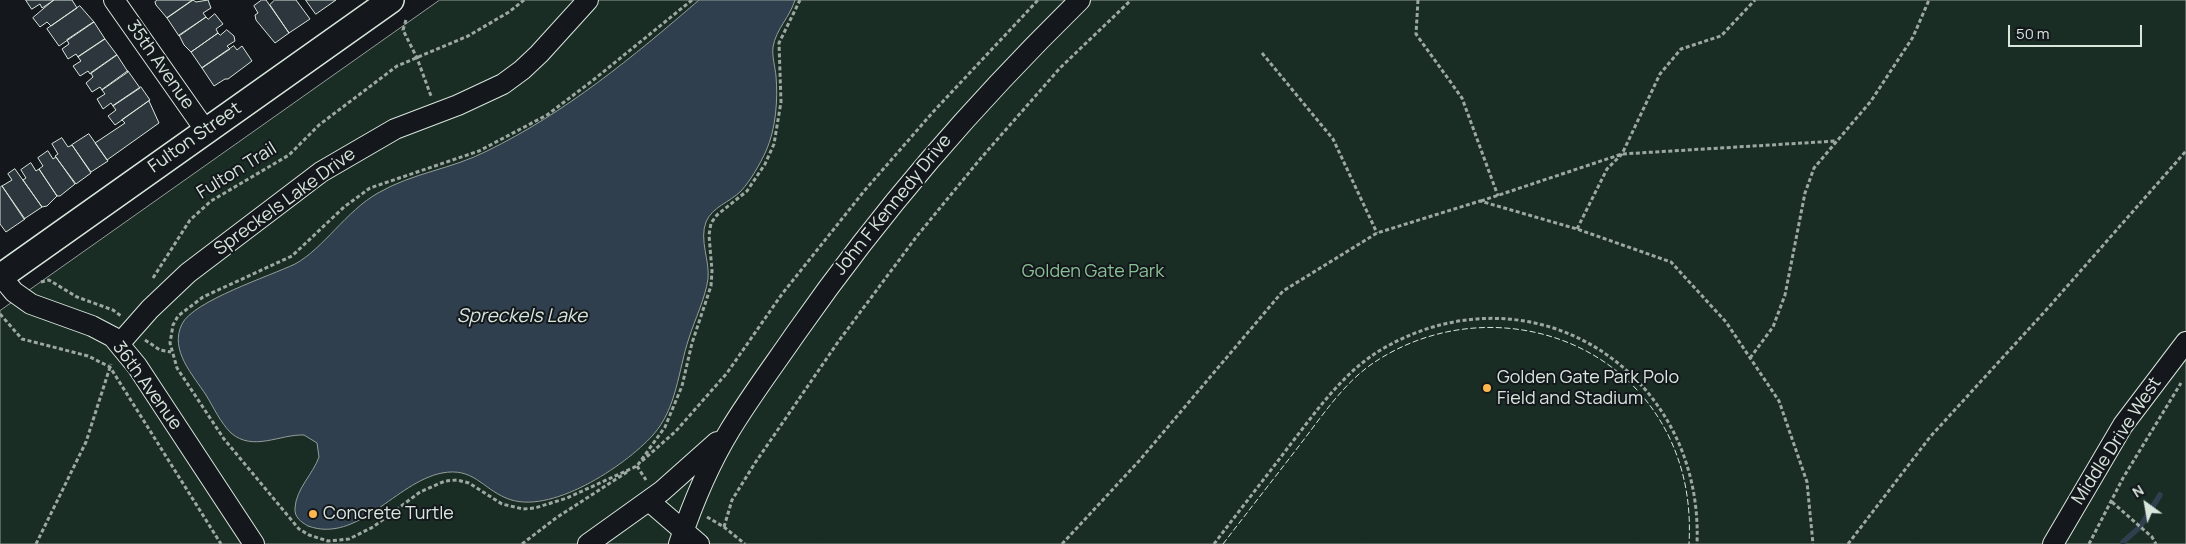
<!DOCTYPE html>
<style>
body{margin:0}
#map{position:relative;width:2186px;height:544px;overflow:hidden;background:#14181c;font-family:Manrope,sans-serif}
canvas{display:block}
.north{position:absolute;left:2121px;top:479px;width:50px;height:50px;-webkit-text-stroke:4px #14181c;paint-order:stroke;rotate:328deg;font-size:14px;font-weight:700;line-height:20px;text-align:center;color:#d8e6dc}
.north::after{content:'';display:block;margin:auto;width:18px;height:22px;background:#d8e6dc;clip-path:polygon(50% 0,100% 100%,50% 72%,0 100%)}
.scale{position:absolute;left:2008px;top:25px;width:134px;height:22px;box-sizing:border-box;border:2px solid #d8e6dc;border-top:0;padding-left:6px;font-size:15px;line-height:18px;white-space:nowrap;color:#d8e6dc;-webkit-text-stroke:4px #14181c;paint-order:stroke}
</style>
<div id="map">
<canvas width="2186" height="544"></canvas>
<div class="north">N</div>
<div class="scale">50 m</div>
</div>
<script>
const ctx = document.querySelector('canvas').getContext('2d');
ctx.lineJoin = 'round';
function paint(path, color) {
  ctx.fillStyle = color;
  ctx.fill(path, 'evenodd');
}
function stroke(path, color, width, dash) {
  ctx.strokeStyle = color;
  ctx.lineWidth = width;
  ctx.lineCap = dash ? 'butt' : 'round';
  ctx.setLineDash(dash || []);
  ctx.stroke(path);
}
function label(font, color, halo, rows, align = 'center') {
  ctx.font = font + ' Manrope,sans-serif';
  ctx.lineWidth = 4;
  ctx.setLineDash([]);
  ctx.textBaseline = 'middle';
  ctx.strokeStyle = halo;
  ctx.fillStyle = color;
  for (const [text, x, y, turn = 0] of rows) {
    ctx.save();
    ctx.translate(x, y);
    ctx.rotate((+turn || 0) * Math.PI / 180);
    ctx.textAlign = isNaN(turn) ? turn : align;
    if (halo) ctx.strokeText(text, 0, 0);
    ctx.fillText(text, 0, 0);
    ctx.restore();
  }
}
const green = new Path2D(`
 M440,0H2186V544H0V311Z`);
const water = new Path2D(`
 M699,0H795C790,17 776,29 773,47C772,57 775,66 776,76C778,99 776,129 766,151C760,164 751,180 741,191C730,202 712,207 706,222C699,240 710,261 708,279C705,299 695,319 689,338C678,371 677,408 653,435C625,466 549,517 506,498C482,488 473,467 442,473C396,482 358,544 308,526C301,522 294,517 295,508C296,489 313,474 319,457L317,443L304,435C280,434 253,452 231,433C220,422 214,408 206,395C193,375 169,350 182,324C193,301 270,276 295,264C323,249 346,211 378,193C412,173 452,169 487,151C565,113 633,57 699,0Z`);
const stream = new Path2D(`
 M2123,542L2140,527L2160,495`);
const building = new Path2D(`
 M26,0H54L42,8L40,4L32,9Z
 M54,0H72L77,8L51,26L47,22L40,27L33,18Z
 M158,0H193L167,18L156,5L155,2Z
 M193,0L196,2L208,0L211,8L203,13L206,17L179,36L167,18Z
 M262,0H266L289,33L275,43L256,20L255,15L258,13L254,6Z
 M275,0H296L310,19L289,33L270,5Z
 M306,0H336L316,14Z
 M80,6L94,22L59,46L47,29Z
 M215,14L223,24L216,29L218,33L191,52L184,45L179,35L206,17L208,19Z
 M94,22L105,39L78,57L76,54L68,59L62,49L69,44L67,40Z
 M227,30L234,36L235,41L227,46L230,49L202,68L191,52L218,33L220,35Z
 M105,39L117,55L90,74L88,71L80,76L73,66L81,61L78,57Z
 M234,46L237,50L242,46L252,61L228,79H225L214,86L202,68Z
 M117,55L128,72L102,90L100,87L92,92L86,83L93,77L91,73Z
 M128,71L140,88L113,106L111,103L103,109L97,99L105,94L102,90Z
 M141,87L150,100L115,125L108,116L116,110L113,106Z
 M149,101L159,123L107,160L95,143L125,123L122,120Z
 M89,134L108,161L91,172L72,145Z
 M62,138L68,147L72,145L91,173L76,184L55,156L58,154L52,144Z
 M48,151L53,159L56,157L75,184L60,196H57L39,169L43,166L38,158Z
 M31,163L36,171L39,169L57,196L47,206L42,207L23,180L26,178L21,170Z
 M15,169L42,207L24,219L2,186L12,180L8,174Z
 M2,186L25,219L6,232L0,224V188Z`);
const path = new Path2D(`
 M692,0L592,81L547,115L479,151L370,188L344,207L292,256L203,297L178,316L173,325L170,343L177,368L224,439L299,529L309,535L328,541L349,539L373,527L420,492L445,481L457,480L469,483L502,504L523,509L535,508L567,498L637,466L665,427L682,386L692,343L711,286L712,271L709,235L711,223L717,215L747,191L765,164L774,144L781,102L779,43L800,0
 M1418,0L1416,34L1462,98L1498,196
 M406,20L403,30L417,58L431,96
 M1262,53L1333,139L1377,233
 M1481,201L1622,154L1836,141
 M1577,229L1607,169L1622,154L1660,74L1681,49L1721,36L1755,0
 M153,278L190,220L211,201L289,155L319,125L397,66L468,36L509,12L524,0
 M41,282L49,280L77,297L113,310L121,316
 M0,314L22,339L88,356L110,367L221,544
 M145,340L160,350L171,352
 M1750,358L1773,327L1785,295L1805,193L1814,168L1871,101L1913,37L1929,0
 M642,461L676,431L727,373L782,294L865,190L933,112L1038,0
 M637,466L646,480
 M2112,502L2152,537L2156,544
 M707,517L724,527L745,544
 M724,527L732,500L755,463L838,342L917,236L981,158L1060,68L1131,0
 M36,544L86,442L111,364
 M522,544L556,518L627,472
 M1062,544L1139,461L1283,291L1377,233L1480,201L1577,229L1671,262L1726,322L1779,401L1807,482L1813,544
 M1214,544C1239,511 1265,478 1290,445C1318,409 1344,371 1384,348C1535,262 1704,374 1697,544
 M1848,544L1930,437L2048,308L2186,151
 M2089,544L2123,478L2181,383`);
const minor = new Path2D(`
 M114,0L206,131
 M0,275L14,292L31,304L92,326L113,337L137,366L254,544
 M120,343L150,309L188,273L321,172L395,129L458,105L503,84L522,70L539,54L588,0
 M649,501L699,544
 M588,544L662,491L717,442
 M679,544C692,505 708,466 730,430C750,397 774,365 796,333C882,210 973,105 1080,0
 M2053,544L2123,425L2186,342`);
const major = new Path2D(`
 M0,277L391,0`);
const fence = new Path2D(`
 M1223,544C1249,510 1276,476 1302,442C1322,416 1342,386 1369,366C1470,294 1618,325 1671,441C1686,474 1691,508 1689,544`);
const markers = [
 [1487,388,5,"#ffb74d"],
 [313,514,5,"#ffb74d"]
];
const streetNames = [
 ["35th Avenue",160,65,55],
 ["Fulton Street",195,138,-35],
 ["Fulton Trail",237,171,-32],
 ["Spreckels Lake Drive",285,202,-36],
 ["John F Kennedy Drive",893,205,-51],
 ["36th Avenue",147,386,54],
 ["Middle Drive West",2117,441,-57]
];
const parkNames = [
 ["Golden Gate Park",1093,272]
];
const poiNames = [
 ["Golden Gate Park Polo",1497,378],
 ["Field and Stadium",1497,399],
 ["Concrete Turtle",323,514]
];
const waterNames = [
 ["Spreckels Lake",522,317]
];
paint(green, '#1a2d24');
stroke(green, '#939e99', 1);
paint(water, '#2f3f4d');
stroke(water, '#939e99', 1);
stroke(stream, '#2f3f4d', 5.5);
paint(building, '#2c363c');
stroke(building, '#d8e6dc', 1);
stroke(minor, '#d8e6dc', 22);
stroke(major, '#d8e6dc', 28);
stroke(path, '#9da8a2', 3, [4, 2.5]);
stroke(minor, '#14181c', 20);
stroke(major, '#14181c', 25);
stroke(fence, '#d8e6dc', 1, [6, 2.5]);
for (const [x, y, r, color] of markers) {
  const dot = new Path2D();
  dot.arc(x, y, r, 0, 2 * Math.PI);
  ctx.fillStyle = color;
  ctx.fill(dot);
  stroke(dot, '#14181c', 2);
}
label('18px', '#d8e6dc', '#14181c', streetNames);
label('18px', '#8ac095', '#14181c', parkNames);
label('18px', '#d8e6dc', '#14181c', poiNames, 'left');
label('italic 19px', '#d8e6dc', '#14181c', waterNames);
</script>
